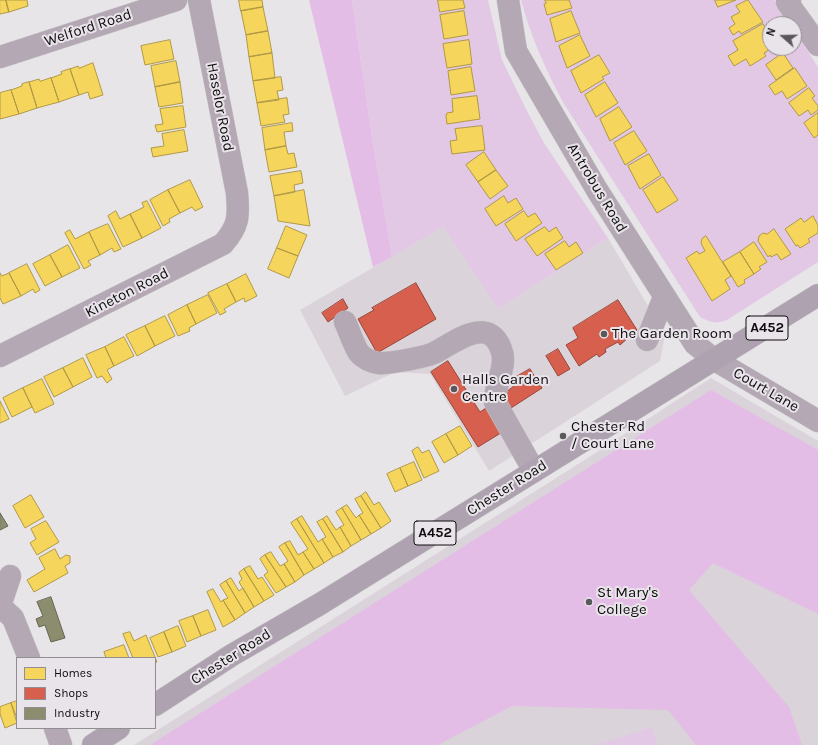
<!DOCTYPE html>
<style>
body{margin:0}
#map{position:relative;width:818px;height:745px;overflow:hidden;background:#e8e5e9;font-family:Karla,sans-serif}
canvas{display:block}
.legend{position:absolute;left:16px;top:657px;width:140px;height:72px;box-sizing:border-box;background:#e9e4ea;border:1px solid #918e92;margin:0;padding:5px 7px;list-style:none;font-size:12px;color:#0e0c0e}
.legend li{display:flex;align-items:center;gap:8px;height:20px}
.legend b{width:20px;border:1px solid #918e92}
.north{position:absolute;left:762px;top:16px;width:40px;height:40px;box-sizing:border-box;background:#e9e4ea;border:1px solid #918e92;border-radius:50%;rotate:290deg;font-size:11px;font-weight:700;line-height:16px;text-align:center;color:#0e0c0e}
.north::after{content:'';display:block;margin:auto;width:14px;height:18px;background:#5a585b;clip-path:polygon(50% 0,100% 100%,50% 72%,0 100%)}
</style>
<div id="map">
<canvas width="818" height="745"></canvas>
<ul class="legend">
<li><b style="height:11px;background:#f6d55c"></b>Homes</li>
<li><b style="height:11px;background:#d6604d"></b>Shops</li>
<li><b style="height:11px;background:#8c8c6e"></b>Industry</li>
</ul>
<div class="north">N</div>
</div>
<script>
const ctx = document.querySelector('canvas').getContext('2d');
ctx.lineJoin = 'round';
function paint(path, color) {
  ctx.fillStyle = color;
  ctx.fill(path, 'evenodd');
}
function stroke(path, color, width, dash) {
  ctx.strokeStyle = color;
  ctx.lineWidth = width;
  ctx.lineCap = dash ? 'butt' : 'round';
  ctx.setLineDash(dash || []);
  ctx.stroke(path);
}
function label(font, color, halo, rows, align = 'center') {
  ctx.font = font + ' Karla,sans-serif';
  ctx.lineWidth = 4;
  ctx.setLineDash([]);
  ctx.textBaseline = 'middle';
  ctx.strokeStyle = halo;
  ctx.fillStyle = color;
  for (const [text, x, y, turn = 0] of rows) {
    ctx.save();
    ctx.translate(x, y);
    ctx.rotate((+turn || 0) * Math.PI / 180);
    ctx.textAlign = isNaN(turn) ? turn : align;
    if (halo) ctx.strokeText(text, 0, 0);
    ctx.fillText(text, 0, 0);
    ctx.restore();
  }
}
const built = new Path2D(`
 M443,227L498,309L608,238L665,335L660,361L489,471L430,374L395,372L345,396L300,310Z
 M711,378L818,441V745H134L586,459Z`);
const green = new Path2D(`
 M352,0H488L502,60L528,113L544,143L608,238L498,309L443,227L392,257L372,137Z
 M521,0H774L790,24H770V48H794V30L818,67V262L727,320C716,324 711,323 700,317L564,104C546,71 531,37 521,0Z
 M652,727L658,745H597Z`);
const forest = new Path2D(`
 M309,0H352L372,137L392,257L373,267Z
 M711,390L818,450V614L713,563L689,590L789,707L802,745H696L668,710L512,706L438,745H150Z`);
const homes = new Path2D(`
 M0,0H6L9,12L0,14Z
 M6,0H27L28,6L9,12Z
 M239,0H262L263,7L241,11Z
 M438,0H463L465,8L440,12Z
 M545,0H569L572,8L547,15L544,4L546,3Z
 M715,0H736L718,7Z
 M748,0L763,22L741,34L739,31L733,35L729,28L735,24L731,17L740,12L736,6Z
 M263,7L268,31L246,35L241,11Z
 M464,11L468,35L444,39L440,15Z
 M571,11L580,33L556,42L550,19Z
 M763,24L770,37V48H772L764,53L766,56L750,66L746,59L734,66L728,56L738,50L733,41Z
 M268,31L272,53L249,57L246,35Z
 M580,35L590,56L567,68L559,46Z
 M170,40L174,59L145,65L141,46Z
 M469,40L472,64L447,68L443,44Z
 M272,53L275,78L253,81L249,57Z
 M783,53L793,68L776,80L766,65Z
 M599,55L610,73L602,77L604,79L581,93L571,71Z
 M176,61L180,82L155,87L151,66Z
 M93,63L103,95L90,99L88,92L79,95L70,69L78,66L79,68Z
 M471,67L475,91L451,95L448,71Z
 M795,68L807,86L787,99L782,91L775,95L769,86Z
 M70,69L79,95L59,102L51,78L62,74L61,72Z
 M281,77L283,90L277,91L279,100L257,103L253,81Z
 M51,78L59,102L37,108L29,82L39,79L40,81Z
 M29,82L37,108L19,114L11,90L22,86V84Z
 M180,82L183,103L159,107L155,87Z
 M605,82L618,103L596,117L585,95Z
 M809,88L815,96L812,98L818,106V110L811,115L808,110L799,116L789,103Z
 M11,90L19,114L0,119V93Z
 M477,96L480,119L447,124L446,116L447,113L453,112L452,99Z
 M287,98L289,114L283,115L285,122L261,126L257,103Z
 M183,106L186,127L157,132L155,125L163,124L160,109Z
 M619,107L632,127L610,141L600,119Z
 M818,113V135L814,138L804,123Z
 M292,123L293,131L284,132L286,146L265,150L262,128Z
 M482,126L485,150L452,154L450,141L457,140L455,129Z
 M184,130L188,151L153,157L151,148L164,146L162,134Z
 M634,131L647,151L625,165L614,143Z
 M286,146L288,154L294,153L297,167L269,172L265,150Z
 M484,152L496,170L478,182L466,165Z
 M649,154L661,175L640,189L628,166Z
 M496,170L508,186L490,199L478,182Z
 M301,171L303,183L294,185L295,192L274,196L270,176Z
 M663,177L678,200L657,213L643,190Z
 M190,180L203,207L195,211L192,207L180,213L168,190Z
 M168,190L180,213L169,219L170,222L163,226L150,200Z
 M304,190L310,226L278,221L274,196Z
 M504,196L508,203L516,198L523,209L496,226L485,209Z
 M147,201L161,228L142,238L130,214L144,207L142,203Z
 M116,211L120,219L130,214L142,238L123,247L108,216Z
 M524,211L528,217L535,213L542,223L516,241L505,224Z
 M813,216L818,225V233L808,239L810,242L800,248L798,245L796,246L785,229L801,218L804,222Z
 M108,224L121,249L114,252L112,248L100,255L89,232Z
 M286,226L307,235L298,256L277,248Z
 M545,227L549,232L556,227L563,238L537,256L525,239Z
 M774,229L791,254L781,260L777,254L771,257L770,255L768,257L758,241L759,236L763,233L767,234Z
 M70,230L75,239L89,232L100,255L88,261L91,265L84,269L65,233Z
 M706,236L731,276L725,280L730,289L712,301L686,258L697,251L699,254L705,251L701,243L702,239Z
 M565,241L569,247L576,242L583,253L556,270L545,254Z
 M754,242L767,262L759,267L761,269L754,274L740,252Z
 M68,245L80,268L62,277L50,255Z
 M277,248L298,256L289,278L268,269Z
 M740,252L754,274L744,280L745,283L738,287L723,262Z
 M50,255L62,277L45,286L33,264Z
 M27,264L40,290L35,293L33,289L21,296L9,273Z
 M0,273L2,276L9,273L21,296L3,304L0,298Z
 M246,274L257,296L245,302L244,298L236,302L227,284Z
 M227,284L236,302L224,309L226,312L220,315L208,293Z
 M208,295L217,313L196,324L187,305Z
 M187,305L196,324L189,328L190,331L178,336L168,315Z
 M165,316L175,336L155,346L145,326Z
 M145,326L155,346L137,356L126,335Z
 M124,337L134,356L114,366L105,347Z
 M105,347L114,366L107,370L112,379L107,383L102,376L97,378L86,355Z
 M83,358L92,377L73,387L63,368Z
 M63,368L73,387L54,397L44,377Z
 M42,379L54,404L35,413L23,388Z
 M23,388L32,407L12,417L3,398Z
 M0,401L9,419L0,423Z
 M460,426L472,446L458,455L446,434Z
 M446,434L458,455L444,463L432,442Z
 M418,447L422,453L429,450L439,471L424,478L412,451Z
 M414,462L422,480L408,486L400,468Z
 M400,468L408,486L395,492L387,474Z
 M366,492L374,505L379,502L391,521L381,528L361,496Z
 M31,495L44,517L25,528L13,506Z
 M361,496L381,528L371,534L359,515L363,513L355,499Z
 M347,505L356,518L359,515L371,534L361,540L342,508Z
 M342,508L361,540L351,546L340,527L344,525L336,512Z
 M302,516L318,542L322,539L333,557L324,563L297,519Z
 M327,516L336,530L340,527L351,546L343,552L323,519Z
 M297,519L324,563L314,569L303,552L308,549L291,523Z
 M323,519L343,552L333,557L322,539L326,537L317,522Z
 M46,521L59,542L37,555L30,543L36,539L31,529Z
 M290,541L298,555L303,552L314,569L304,575L285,543Z
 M285,543L304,575L295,582L284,564L288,561L279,547Z
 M55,549L60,559L66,555L70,556V563L65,566L68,573L34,592L27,580L45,569L39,558Z
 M271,552L280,566L284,564L295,582L286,587L265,555Z
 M265,555L286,587L276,593L264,575L268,572L260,559Z
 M250,566L258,579L262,577L274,595L264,601L244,569Z
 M244,569L264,601L254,607L239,582L242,579L239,573Z
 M231,578L239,591L243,588L254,607L245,613L226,581Z
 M226,581L245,613L235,620L223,600L228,598L220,585Z
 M213,589L221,602L223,600L235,620L223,627L207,592Z
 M208,610L216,630L201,636L193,616Z
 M193,616L201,636L187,642L179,621Z
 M178,626L186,646L172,652L164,632Z
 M130,632L134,641L146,635L157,662L155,663V658H133L123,634Z
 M164,632L172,652L158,657L150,638Z
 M124,645L129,658H106L104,652Z
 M17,701V718L11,703Z
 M11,703L17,723L5,728L0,714V707Z`);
const shops = new Path2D(`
 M416,283L436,319L377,353L358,319L374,310L372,308Z
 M343,299L348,308L328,322L322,313Z
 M618,300L637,330L620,345L618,342L605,349L606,352L599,357L597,354L579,366L566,345L578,338L573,328Z
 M558,349L570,369L558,376L546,356Z
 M448,361L480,412L489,406L504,431L478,447L431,372Z
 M530,369L542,388L511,408L502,395L514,386L511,380Z`);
const industry = new Path2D(`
 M0,513L8,526L0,530Z
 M51,597L65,638L51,642L45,625L39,627L36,619L43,616L37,602Z`);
const minor = new Path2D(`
 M508,0L516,51L597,190L695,344L715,360L818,421
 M790,0L787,2L818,45
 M0,57L176,0
 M345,322C350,332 353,344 359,353C364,359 375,364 383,363C393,363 425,357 434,353C454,343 488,314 501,349C508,366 494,385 495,402L534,471
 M647,340L664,297
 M0,356L223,244C239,226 239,216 237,193L199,0
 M10,576L0,606L13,618L29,658
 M55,728L61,745`);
const highway = new Path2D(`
 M155,705L232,655L320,604L818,295
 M93,745L119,728`);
const markers = [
 [604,334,4,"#5a585b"],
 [454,389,4,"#5a585b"],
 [563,436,4,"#5a585b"],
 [589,602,4,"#5a585b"]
];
const shields = [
 [767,328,42],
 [435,533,42]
];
const shieldNames = [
 ["A452",767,328],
 ["A452",435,533]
];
const streetNames = [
 ["Welford Road",88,28,-18],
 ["Haselor Road",220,107,79],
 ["Antrobus Road",597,188,59],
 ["Kineton Road",127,293,-27],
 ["Court Lane",766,390,30],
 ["Chester Road",507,488,-32],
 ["Chester Road",231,657,-32]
];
const poiNames = [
 ["The Garden Room",612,334],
 ["Halls Garden",462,380],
 ["Centre",462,397],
 ["Chester Rd",571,427],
 ["/ Court Lane",571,444],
 ["St Mary's",597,593],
 ["College",597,610]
];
paint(built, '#dad3da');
paint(green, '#e2c8e4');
paint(forest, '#e4bde7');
paint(homes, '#f6d55c');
stroke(homes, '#b09945', 1);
paint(shops, '#d6604d');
stroke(shops, '#9a473a', 1);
paint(industry, '#8c8c6e');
stroke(industry, '#666651', 1);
stroke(minor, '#c5c3c5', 23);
stroke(highway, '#c5c3c5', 23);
stroke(minor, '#b3a8b4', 22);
stroke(highway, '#aea2b0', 22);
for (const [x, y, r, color] of markers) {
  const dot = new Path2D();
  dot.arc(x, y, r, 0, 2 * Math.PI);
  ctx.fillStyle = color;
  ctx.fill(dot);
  stroke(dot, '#e9e4ea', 1.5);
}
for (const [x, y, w] of shields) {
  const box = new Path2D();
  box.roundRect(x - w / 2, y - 12, w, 24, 3);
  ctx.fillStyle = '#e9e4ea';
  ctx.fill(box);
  stroke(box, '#0e0c0e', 1);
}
label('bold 14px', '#0e0c0e', null, shieldNames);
label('15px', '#0e0c0e', '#e9e4ea', streetNames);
label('15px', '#0e0c0e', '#e9e4ea', poiNames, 'left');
</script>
